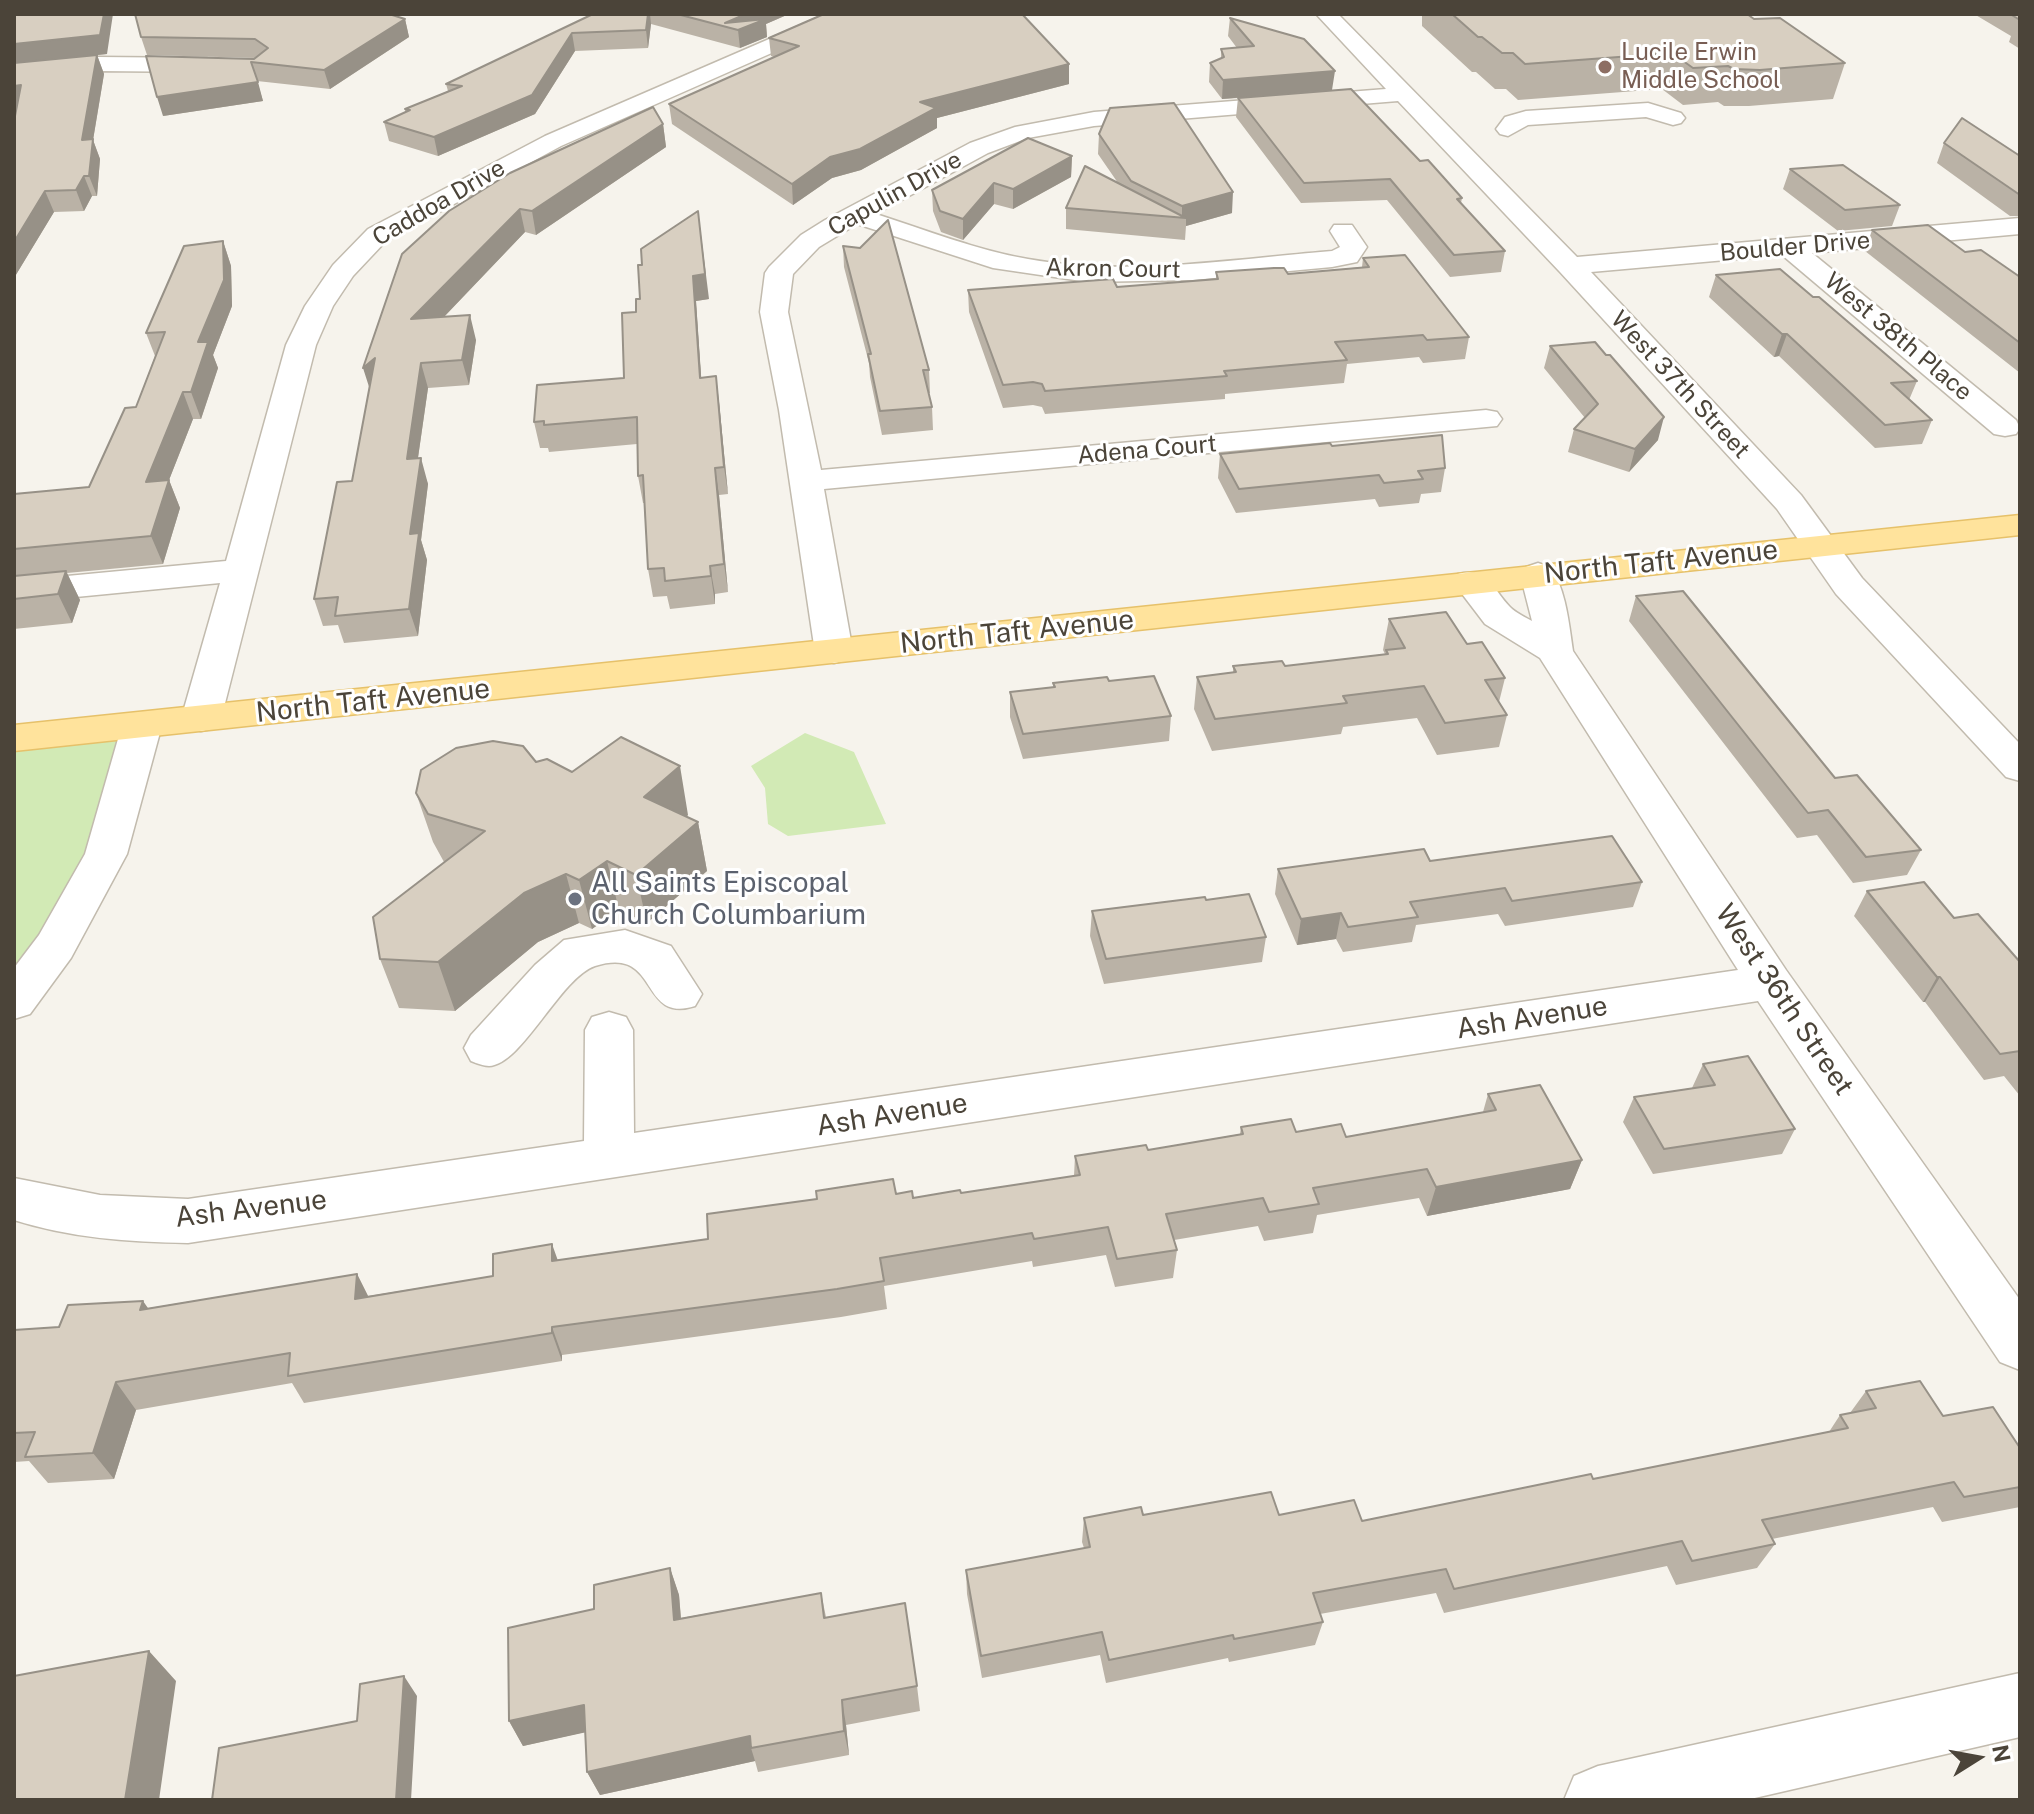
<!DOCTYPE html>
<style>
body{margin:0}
#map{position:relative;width:2034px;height:1814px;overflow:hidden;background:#f6f3ec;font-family:"Public Sans",sans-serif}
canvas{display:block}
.frame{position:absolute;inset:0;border:16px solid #4b4439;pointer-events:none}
.north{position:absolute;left:1938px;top:1718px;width:80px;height:80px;-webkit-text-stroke:6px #fff;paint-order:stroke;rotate:79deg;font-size:22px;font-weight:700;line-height:32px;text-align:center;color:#4b4439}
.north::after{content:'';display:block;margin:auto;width:28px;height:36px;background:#4b4439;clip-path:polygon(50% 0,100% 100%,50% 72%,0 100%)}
</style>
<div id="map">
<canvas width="2034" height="1814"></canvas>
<div class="frame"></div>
<div class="north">N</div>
</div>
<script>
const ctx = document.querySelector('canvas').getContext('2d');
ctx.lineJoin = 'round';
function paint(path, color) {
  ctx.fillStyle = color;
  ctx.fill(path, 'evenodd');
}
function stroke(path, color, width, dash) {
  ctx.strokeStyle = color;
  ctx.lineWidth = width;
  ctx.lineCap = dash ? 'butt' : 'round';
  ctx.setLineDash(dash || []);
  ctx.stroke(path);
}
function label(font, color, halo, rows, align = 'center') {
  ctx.font = font + ' "Public Sans",sans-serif';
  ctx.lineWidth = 6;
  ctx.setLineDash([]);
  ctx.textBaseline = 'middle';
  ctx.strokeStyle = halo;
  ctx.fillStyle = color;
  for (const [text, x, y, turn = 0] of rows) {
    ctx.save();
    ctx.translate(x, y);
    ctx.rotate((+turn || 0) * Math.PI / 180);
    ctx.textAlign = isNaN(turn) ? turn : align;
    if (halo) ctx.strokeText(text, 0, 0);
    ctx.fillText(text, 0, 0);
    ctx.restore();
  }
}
const green = new Path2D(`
 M142,725L132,759L14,1002V738Z
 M805,733L854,752L886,824L788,836L768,824L765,788L751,766Z`);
const minor = new Path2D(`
 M827,14H854L851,18L561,146L386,241L353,276L333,306L316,345L221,719L215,728L201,731L187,728L181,719L220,583L14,603V581L226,561L286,345L305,306L333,265L368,229L545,136Z
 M1316,14H1338L1577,257L2020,218V234L1812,253L2016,420L2020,428L2016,434L2005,436L1994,434L1782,255L1591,272L1801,495L1862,578L2020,744V781L2006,777L1836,594L1777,509L1560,272L1398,101L1094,126L1028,138L988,153L876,214C926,230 976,250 1028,259C1128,277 1232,259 1332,251L1340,247L1330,231L1334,225H1352L1367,247L1357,262L1332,267L1193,280L1088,282L993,268L857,224L819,247L793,274L788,312L821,470L1486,410L1497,412L1502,419L1497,426L824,489L853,652L847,660L834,663L821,660L815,652L779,410L760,312L765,273L769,267L801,235L825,220L970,143L1015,127L1094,112L1386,89Z
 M98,57L207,58L218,65L207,72L98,71L14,80V66Z
 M1648,103L1681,113L1685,118L1681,123L1673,125L1646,117L1528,125L1508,136L1500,134L1496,129L1505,117L1526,111Z
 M1538,563L1550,567C1566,589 1569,624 1573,651L1786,970L2020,1300V1370L2000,1362L1758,1001L188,1243C128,1242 71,1238 14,1220V1178L100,1195L188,1199L584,1141L585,1030L592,1017L609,1012L626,1017L633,1030L634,1133L1738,970L1540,658L1485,624L1453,582L1458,574C1490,567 1491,588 1510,607C1516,613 1525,617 1532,621L1520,574L1526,567Z
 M142,713L156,716L162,725L127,854L71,958L30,1014L14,1019V968L39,935L85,854L122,725L128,716Z
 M625,930L671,946L702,994L695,1006C638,1024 661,945 595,966C560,978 522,1065 489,1066C484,1066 476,1063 471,1061L464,1048L471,1035L535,965L564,940Z
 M2020,1673V1737L1746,1800H1564L1574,1776L1598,1766Z`);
const major = new Path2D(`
 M2020,515V535L14,751V725Z`);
const wall = new Path2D(`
 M14,14L107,54L97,55L104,74L93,140L100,159L97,196H92L84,211L54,212L14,278V121L17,107H14Z
 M593,14H789L766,24L767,37L740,48L651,24L648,48L575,51L535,114L438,156L389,141L384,122L405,112V109L448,91L446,84Z
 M1422,14H1747L1754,19L1845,63L1833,99L1749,106H1724L1718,102L1683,105L1662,89L1518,100L1506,89H1495L1476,72H1472L1422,26Z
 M1974,14H2020V49L2009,42L2011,36Z
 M1230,18L1332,90L1420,161L1462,198L1461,203L1505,251L1501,272L1450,277L1387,200L1301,203L1236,117L1238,98L1222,99L1209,82L1210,63L1221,58V49L1237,48L1228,36Z
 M405,19L409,37L330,89L257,81L263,101L163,116L256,58L147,55L141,37Z
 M769,38L1069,64V84L937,118V128L861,170L832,178L793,205L672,124L669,104L774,57L771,56Z
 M663,124L666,147L536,235L525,232L444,317L476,340L469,385L428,388L418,458L428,484L421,540L427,560L418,636L344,643L338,625L323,626L314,599L352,481L510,173Z
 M1099,134L1232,213L1186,226L1185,240L1066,229V208L1118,183L1098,154Z
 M1944,143L2020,156V216H2010L1937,163Z
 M1072,156L1071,177L1013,209L994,204L963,240L941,232L933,211L932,190Z
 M1790,169L1900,205L1892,226L1838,231L1783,189Z
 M1872,230L1965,252L2020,277V373L1865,251Z
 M223,241L231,266L232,306L213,355L218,368L201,419H193L169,480L180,508L163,564L67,573L80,600L72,623L14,629V494L89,487L136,407L155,356L146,333Z
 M843,246L929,370L930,393H929L932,407L933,430L882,435L870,377L869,363L844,267Z
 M1363,258L1469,337L1465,359L1423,363L1419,357L1347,364L1344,383L1225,394V399L1045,414L1042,407L1033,405L1003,408L969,312L968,290L1117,287L1216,279V272L1288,274L1362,267Z
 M1716,275L1813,297L1917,381L1909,400L1932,420L1922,444L1875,448L1779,356L1774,357L1709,297Z
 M640,299H709L696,301L701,377L719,402L728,494L719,495L728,592L715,594V604L670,609L667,596L653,597L648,569L644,503H643L638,476L637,444L549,452L548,448H540L534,422L624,378L636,312Z
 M1550,346L1658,440L1629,472L1568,452L1574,429L1585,418L1544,368Z
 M1332,446L1445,468L1441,492L1421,494L1419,503L1379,507L1375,499L1236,513L1218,478L1220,454Z
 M1636,596L1835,778L1921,850L1907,875L1853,883L1817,835L1797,838L1629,621Z
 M1389,619L1467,644L1505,678L1499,702L1507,715L1499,747L1437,755L1417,718L1343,727L1341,734L1212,751L1194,709L1197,677L1233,672V666H1285L1385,654L1383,650Z
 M1109,681L1171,716L1169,741L1023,759L1010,717V692L1053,687V683Z
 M536,762L572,772L688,815L686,817L698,822L707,871L647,923L619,910L592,929L579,923L538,942L455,1011L399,1008L380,959L444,862L433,842L416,793Z
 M1430,861L1642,882L1633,907L1505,926L1498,914L1416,925L1412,942L1343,952L1336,939L1297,945L1275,894L1278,869Z
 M1867,891L1954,918L2020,962V1096L2004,1076L1984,1080L1925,1002H1923L1854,916Z
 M1206,900L1266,937L1262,962L1104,984L1090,936L1092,911Z
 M1703,1064L1795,1129L1782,1154L1653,1174L1623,1122L1634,1097L1692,1088Z
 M1488,1094L1582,1160L1570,1189L1427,1216L1419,1198L1317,1215L1313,1233L1264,1241L1258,1226L1174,1240L1177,1250L1173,1278L1115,1287L1106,1255L1033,1267L1032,1261L884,1286L887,1309L841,1317L562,1355V1361L304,1403L292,1383L136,1410L114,1479L48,1483L29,1461L14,1462V1330L59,1327L149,1308L357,1274L368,1296L493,1276L557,1260L708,1239L896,1194L913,1198L961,1193L1074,1176L1075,1156L1148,1150L1240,1134L1241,1127L1346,1137L1483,1112Z
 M1866,1391L1943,1416L2020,1448V1507L1942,1522L1933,1507L1772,1539L1775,1544L1757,1568L1676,1585L1667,1566L1444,1613L1436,1593L1320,1614L1323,1622L1315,1645L1229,1662L1228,1658L1106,1683L1100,1655L982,1678L967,1594L966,1570L1084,1548L1082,1542L1084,1518L1143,1515H1279L1362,1521L1593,1479L1829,1432L1840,1415L1850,1413Z
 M670,1568L679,1595L681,1618L821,1593L826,1617L917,1686L920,1711L846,1725L849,1755L758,1772L755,1761L600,1795L587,1772L585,1732L523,1746L509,1721L594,1609Z`);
const shadedWall = new Path2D(`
 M104,14H113L107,54L97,55L104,74L93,140L100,159L97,196L89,176L14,64V44Z
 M648,14H650L651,24L648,48L646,30Z
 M746,14H789L766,24L767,37L740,48L738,30L725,23Z
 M405,19L409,37L330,89L324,70Z
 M572,33L575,51L535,114L438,156L434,137Z
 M1069,64V84L937,118V128L861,170L832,178L793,205L792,184L830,157L920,102Z
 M1335,71L1332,90L1222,99L1223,80Z
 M258,82L263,101L163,116L157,97Z
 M21,85L29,105L14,107V86Z
 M663,124L666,147L536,235L532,211Z
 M1072,156L1071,177L1013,209V189Z
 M84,176L92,196L84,211L76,190Z
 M994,183V204L963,240V219Z
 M45,191L54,212L14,278V242Z
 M1233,192L1232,213L1186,226V218H1182V206Z
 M520,209L525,232L418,344L411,319Z
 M698,211L709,299L696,301L703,404L700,378L693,276Z
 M223,241L231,266L232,306L213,355L218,368L201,419L191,392L198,342Z
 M470,315L476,340L469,385L462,360Z
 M1782,334H1787L1779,356L1774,357Z
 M375,358L371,393L363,368Z
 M421,363L428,388L414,485L407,459Z
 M716,376L719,402L728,494L724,467Z
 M183,392L193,419L169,480L180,508L163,564L151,536L146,482Z
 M1664,417L1658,440L1629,472L1635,449Z
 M421,458L428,484L421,540L427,560L418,636L409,609L410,534Z
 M715,468L719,495L728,592L724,564Z
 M710,566L715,594V604L711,576Z
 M66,571L80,600L72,623L58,594Z
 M680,766L688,815L654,846L644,797Z
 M698,822L707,871L647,923L636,875Z
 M607,861L619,910L592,929L579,880Z
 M566,874L579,923L538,942L455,1011L438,962L524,893Z
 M1341,913L1336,939L1297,945L1301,919Z
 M1937,977H1940L1925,1002H1923Z
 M1582,1160L1570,1189L1427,1216L1436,1187Z
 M552,1244L562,1272L552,1261Z
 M357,1274L371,1302L355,1299Z
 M143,1301L162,1328L140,1310Z
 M552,1327L562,1355V1361L552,1333Z
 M116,1382L136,1410L114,1479L93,1453Z
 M670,1568L679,1595L683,1646L674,1620Z
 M149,1651L176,1681L159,1800H125Z
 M404,1676L417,1696L411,1800H396Z
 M842,1700L846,1725L849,1755L844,1731Z
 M584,1705L596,1730L523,1746L509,1721Z
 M750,1736L751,1748L755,1761L600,1795L587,1772Z`);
const building = new Path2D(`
 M14,14H104L100,35L14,44Z
 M135,14H389L405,19L324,70L251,62L258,82L157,97L146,56L254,59L268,48L255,39L141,37Z
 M593,14H648L646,30L572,33L532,95L434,137L384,122L410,110L405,109L462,86L446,84Z
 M677,14H746L725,23L766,19L738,30Z
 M824,14H1022L1069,64L920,102L936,108L860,149L830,157L792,184L669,104L799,46L769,38Z
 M1452,14H1747L1754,19L1780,18L1845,63L1760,70L1734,69L1728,66L1693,68L1672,53L1525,64L1513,53H1502L1482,37H1478Z
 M2010,14H2020V20Z
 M1230,18L1304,39L1335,71L1223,80L1210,63L1224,57L1221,49L1254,46Z
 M97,55L82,140L93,139L89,176H84L76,190L45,191L14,242V121L21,85L14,86V63Z
 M1351,89L1420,161L1428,160L1462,198L1457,199L1505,251L1454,255L1390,179L1304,183L1238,98Z
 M1174,103L1233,192L1182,206L1131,181L1099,134L1110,108Z
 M653,107L663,124L532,211L520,209L411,319L470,315L462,360L421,363L407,459L421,458L410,534L419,533L409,609L335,616L338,597L314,599L337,482L352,481L375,358L363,368L402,254L449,211L510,173Z
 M1962,118L2020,156V195L1944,143Z
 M1028,138L1072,156L1013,189L994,183L963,219L940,211L932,190Z
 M1843,165L1900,205L1845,210L1790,169Z
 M1085,166L1186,218L1066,208Z
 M698,211L705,274L693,276L700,378L716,376L724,467L715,468L724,564L710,566L711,576L665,581L664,568L648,569L643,475L638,476L637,417L544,425V421L534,422L537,385L624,378L622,313L636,312V299H640L638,265H642L641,249Z
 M888,220L929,370H923L932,407L880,411L868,354H871L843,246L860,248Z
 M1928,225L1965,252L1981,250L2020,277V343L1872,230Z
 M223,241L224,280L198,342H208L191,392H183L146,482L169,480L151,536L14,549V494L89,487L125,408L136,407L165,332L146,333L184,246Z
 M1405,255L1469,337L1427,340L1423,335L1335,342L1347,360L1224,371L1227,376L1045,391L1042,384L1033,382L1003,385L968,290L1113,279L1117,287L1218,279L1216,272L1274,268H1284L1288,274L1369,267L1363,258Z
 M1780,269L1813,297H1819L1917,381L1891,383L1932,420L1885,425L1787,334H1782L1716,275Z
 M1595,342L1606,355H1610L1664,417L1635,449L1574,429L1598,404L1550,346Z
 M1442,435L1445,468L1418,471L1423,479L1384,483L1379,475L1239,489L1220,454L1330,443L1332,446Z
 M66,571L58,594L14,599V576Z
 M1683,591L1835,778L1857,775L1921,850L1866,857L1828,810L1808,813L1636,596Z
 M1446,612L1467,644L1482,642L1505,678L1485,680L1507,715L1445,723L1424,686L1343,696L1347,703L1215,719L1197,677L1236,672L1233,666L1282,661L1285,666L1388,654L1386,650L1405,648L1389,619Z
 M1154,676L1171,716L1023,734L1010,692L1055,687L1053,683L1107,677L1109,681Z
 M621,737L680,766L644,797L698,822L636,875L607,861L579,880L566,874L524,893L438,962L380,959L373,917L485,831L428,814L416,793L421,770L456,748L493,741L523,746L536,762L547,759L572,772Z
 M1612,836L1642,882L1512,901L1505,888L1410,902L1418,917L1348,927L1341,913L1301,919L1278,869L1424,849L1430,861Z
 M1924,882L1954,918L1978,914L2020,962V1051L2000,1054L1940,977H1937L1867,891Z
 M1249,894L1266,937L1106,959L1092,911L1205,897L1206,900Z
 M1748,1056L1795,1129L1664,1149L1634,1097L1715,1085L1703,1064Z
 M1540,1085L1582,1160L1436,1187L1427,1169L1313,1188L1319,1204L1269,1212L1263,1198L1166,1214L1177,1250L1117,1259L1108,1227L1034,1239L1032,1233L880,1258L884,1281L837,1289L552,1327V1333L288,1376L290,1353L116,1382L93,1453L25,1457L35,1432L14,1433V1330L59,1327L68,1305L143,1301L140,1310L357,1274L355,1299L493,1276V1254L552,1244V1261L708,1239L707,1214L817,1199L816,1191L893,1179L896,1194L912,1191L913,1198L960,1190L961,1193L1080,1175L1075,1156L1146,1145L1148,1150L1243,1134L1241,1127L1291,1119L1296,1132L1341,1124L1346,1137L1496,1110L1488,1094Z
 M1920,1381L1943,1416L1993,1407L2020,1448V1487L1964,1497L1954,1482L1762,1520L1775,1544L1692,1561L1682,1541L1454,1589L1446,1569L1313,1593L1323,1622L1234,1639L1233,1635L1109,1660L1102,1632L981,1656L966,1570L1090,1547L1084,1518L1141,1507L1143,1515L1271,1492L1279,1515L1354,1500L1362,1521L1591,1474L1593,1479L1848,1428L1840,1415L1876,1408L1866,1391Z
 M670,1568L674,1620L821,1593L824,1618L905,1603L917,1686L842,1700L844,1731L751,1748L750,1736L587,1772L584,1705L509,1721L508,1628L594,1609V1585Z
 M149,1651L125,1800H14V1676Z
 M404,1676L396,1800H212L219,1748L357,1721L360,1684Z`);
const markers = [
 [1605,67,8,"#8d6e63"],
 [575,899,8,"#6b7280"]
];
const farEducationnames = [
 ["Lucile Erwin",1621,53],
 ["Middle School",1621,81]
];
const farStreetnames = [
 ["Capulin Drive",895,194,-29],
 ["Caddoa Drive",439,203,-30],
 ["Boulder Drive",1795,247,-5],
 ["Akron Court",1113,269,1],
 ["West 38th Place",1898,337,40],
 ["West 37th Street",1680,385,47],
 ["Adena Court",1147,450,-5]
];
const streetNames = [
 ["North Taft Avenue",1661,562,-6],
 ["North Taft Avenue",1017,632,-6],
 ["North Taft Avenue",373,701,-6],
 ["West 36th Street",1784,1000,56],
 ["Ash Avenue",1532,1018,-9],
 ["Ash Avenue",892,1115,-9],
 ["Ash Avenue",251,1209,-7]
];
const worshipNames = [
 ["All Saints Episcopal",591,883],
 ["Church Columbarium",591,915]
];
paint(green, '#d2eab5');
stroke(minor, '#c2bbae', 3);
stroke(major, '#e6c16a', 3);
paint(minor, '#fff');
paint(major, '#ffe39c');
paint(wall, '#bab2a6');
paint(shadedWall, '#979187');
paint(building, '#d8cfc1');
stroke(building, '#979187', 2);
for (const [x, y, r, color] of markers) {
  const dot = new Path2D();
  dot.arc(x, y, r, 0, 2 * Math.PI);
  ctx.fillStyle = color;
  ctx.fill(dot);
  stroke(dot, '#fff', 3);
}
label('24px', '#785e54', '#fff', farEducationnames, 'left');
label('24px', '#4b4439', '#fff', farStreetnames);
label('28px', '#4b4439', '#fff', streetNames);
label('28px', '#5b616d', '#fff', worshipNames, 'left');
</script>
